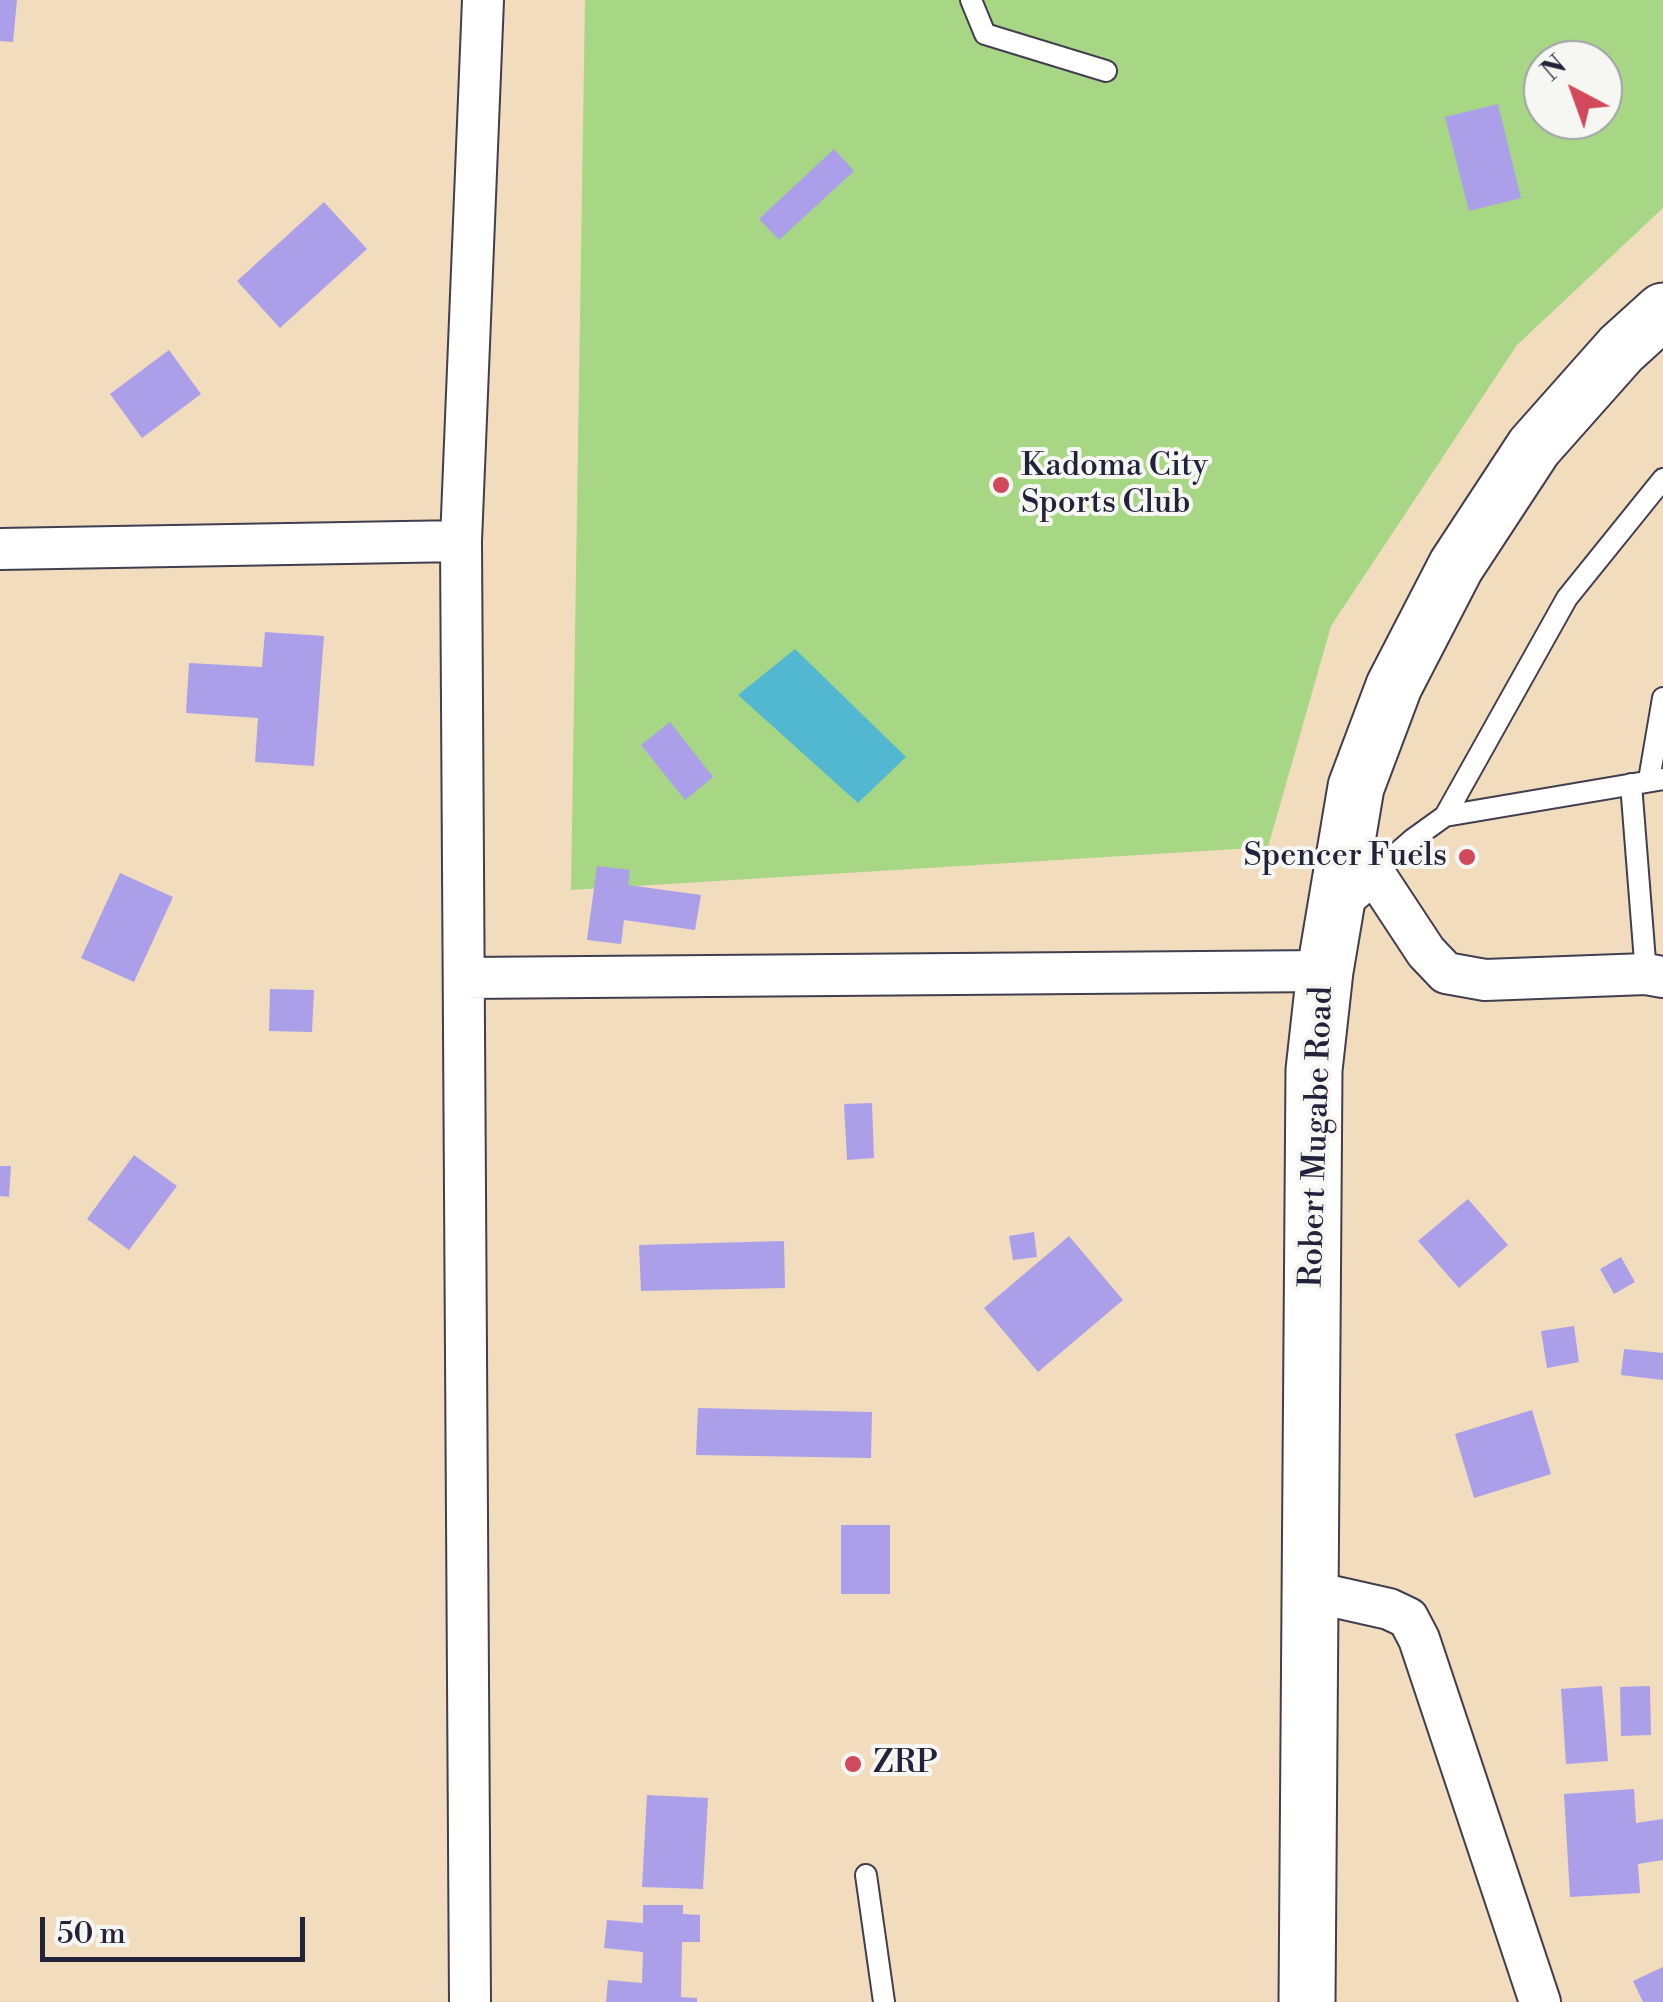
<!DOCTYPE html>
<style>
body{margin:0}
#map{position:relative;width:1663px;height:2002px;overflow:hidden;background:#f2dcbe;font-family:"Libre Bodoni",serif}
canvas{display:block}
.north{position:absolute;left:1523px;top:40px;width:100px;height:100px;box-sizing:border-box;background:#f6f6f2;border:2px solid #a1a1a9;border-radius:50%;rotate:319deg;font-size:28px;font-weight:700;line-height:40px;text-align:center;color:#22223b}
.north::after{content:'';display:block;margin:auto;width:35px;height:45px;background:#d1495b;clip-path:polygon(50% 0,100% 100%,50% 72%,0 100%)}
.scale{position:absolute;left:40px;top:1917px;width:265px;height:45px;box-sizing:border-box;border:5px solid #22223b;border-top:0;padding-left:12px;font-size:30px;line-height:35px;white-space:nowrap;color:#22223b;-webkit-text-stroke:8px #f6f6f2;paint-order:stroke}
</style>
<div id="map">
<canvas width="1663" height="2002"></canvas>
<div class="north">N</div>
<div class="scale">50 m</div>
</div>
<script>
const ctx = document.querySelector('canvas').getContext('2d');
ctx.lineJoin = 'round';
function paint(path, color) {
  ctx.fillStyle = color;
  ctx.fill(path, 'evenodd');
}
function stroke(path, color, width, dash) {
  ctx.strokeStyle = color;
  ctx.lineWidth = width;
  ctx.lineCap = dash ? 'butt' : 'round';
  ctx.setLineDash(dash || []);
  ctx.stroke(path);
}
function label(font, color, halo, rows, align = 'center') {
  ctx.font = font + ' "Libre Bodoni",serif';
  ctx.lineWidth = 8;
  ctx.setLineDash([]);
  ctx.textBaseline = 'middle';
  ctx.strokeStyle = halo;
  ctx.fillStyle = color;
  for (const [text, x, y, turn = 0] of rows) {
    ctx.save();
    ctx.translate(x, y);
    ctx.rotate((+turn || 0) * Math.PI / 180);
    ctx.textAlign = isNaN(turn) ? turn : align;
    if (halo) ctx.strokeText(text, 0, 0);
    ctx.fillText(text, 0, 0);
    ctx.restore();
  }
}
const green = new Path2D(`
 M585,0H1663V208L1517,345L1331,626L1268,847L571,890ZM1543,60H1603V120H1543Z`);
const water = new Path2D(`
 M795,649L906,757L858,803L738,695Z`);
const building = new Path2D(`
 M0,0H17L13,42L0,41Z
 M1498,104L1521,198L1469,211L1445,117Z
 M834,149L854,171L779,240L759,219Z
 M324,202L367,249L280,328L237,281Z
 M169,350L201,394L142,438L110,394Z
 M265,632L324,636L314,766L255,762L258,718L186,713L189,663L262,667Z
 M670,722L713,777L685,800L641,745Z
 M597,866L630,870L628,885L701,895L695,930L624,920L621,944L587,940Z
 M120,873L173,897L134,982L81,958Z
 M270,989L314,990L312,1032L269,1031Z
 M872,1103L874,1158L847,1160L844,1104Z
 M134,1155L177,1186L129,1250L87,1219Z
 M0,1166H11L9,1197L0,1196Z
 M1468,1199L1508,1245L1459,1288L1418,1241Z
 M1034,1232L1037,1257L1013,1260L1009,1236Z
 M1069,1236L1123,1300L1038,1372L984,1308Z
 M784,1241L785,1288L641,1291L639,1245Z
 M1621,1257L1635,1282L1614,1294L1600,1269Z
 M1574,1326L1579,1362L1547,1368L1541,1331Z
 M1624,1349L1663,1353V1380L1621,1375Z
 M698,1408L872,1412L871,1458L696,1455Z
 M1532,1410L1551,1474L1474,1498L1455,1434Z
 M841,1525H890V1594H841Z
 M1602,1686L1608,1761L1566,1764L1561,1689Z
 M1650,1686L1651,1735L1621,1736L1620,1687Z
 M1634,1789L1636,1823L1663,1819V1860L1638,1864L1640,1893L1570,1897L1564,1794Z
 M647,1795L708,1798L703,1889L642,1887Z
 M643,1905H683V1914L700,1915V1942H682L681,1997L697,1998V2002H606L608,1980L642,1983L643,1952L604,1948L607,1920L643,1923Z
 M1663,1967V2002H1643L1633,1981Z`);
const lane = new Path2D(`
 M971,0L985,34L1106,71
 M1649,780L1663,698
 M1631,784L1646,974
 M1445,816L1567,598L1663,479
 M1374,873L1413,839L1445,816L1663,779
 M866,1875L884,2002`);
const street = new Path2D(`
 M0,549L461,541
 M1336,905L1374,873L1426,952L1446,973L1485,980L1646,974L1663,977
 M465,978L1325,971
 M1309,1591L1389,1609L1408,1618L1419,1639L1540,2002
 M470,2002L461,541L483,0`);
const secondary = new Path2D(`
 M1307,2002L1314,1070L1325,971L1356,787L1394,686L1456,566L1534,447L1621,349L1663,311`);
const markers = [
 [1001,485,10,"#d1495b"],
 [1467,857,10,"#d1495b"],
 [853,1764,10,"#d1495b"]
];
const poiNames = [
 ["Kadoma City",1021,467],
 ["Sports Club",1021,504],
 ["Spencer Fuels",1447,857,"right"],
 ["ZRP",873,1764]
];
const streetNames = [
 ["Robert Mugabe Road",1318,1137,-88]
];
paint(green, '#a7d785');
paint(water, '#52b8d1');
paint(building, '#ab9fea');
stroke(lane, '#413e4f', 24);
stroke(street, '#413e4f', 44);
stroke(secondary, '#413e4f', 59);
stroke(lane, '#fff', 20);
stroke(street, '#fff', 40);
stroke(secondary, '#fff', 55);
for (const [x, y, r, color] of markers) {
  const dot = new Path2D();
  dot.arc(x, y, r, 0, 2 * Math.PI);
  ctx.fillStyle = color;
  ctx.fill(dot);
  stroke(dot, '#f6f6f2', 4);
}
label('32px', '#22223b', '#f6f6f2', poiNames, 'left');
label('32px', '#22223b', '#f6f6f2', streetNames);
</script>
